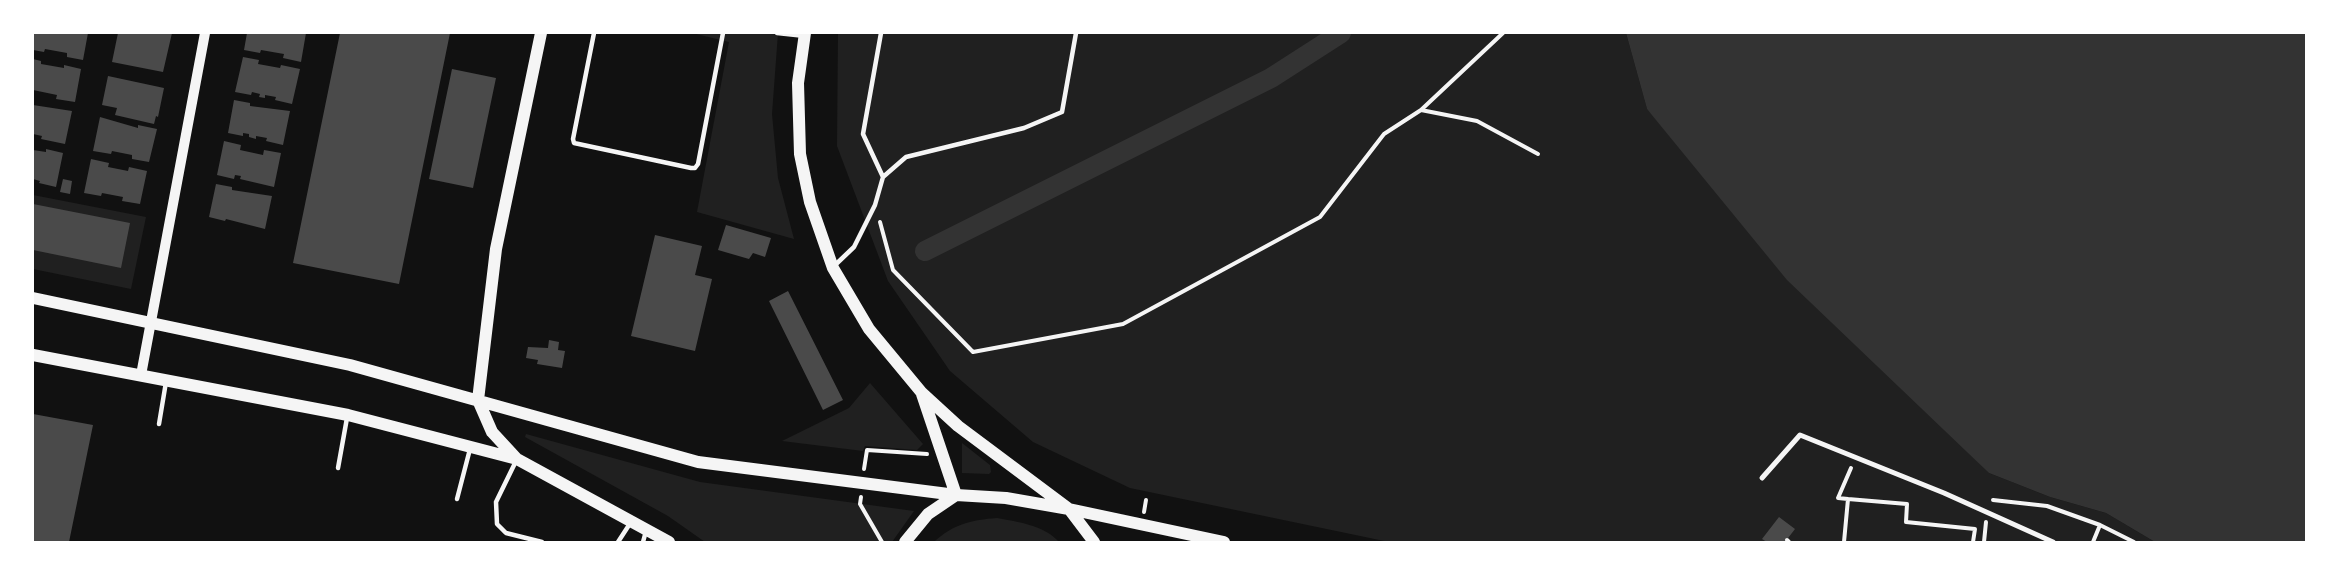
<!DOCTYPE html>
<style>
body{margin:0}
#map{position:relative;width:2339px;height:575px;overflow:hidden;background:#111;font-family:Rubik,sans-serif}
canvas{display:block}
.frame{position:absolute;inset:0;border:34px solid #fff;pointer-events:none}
</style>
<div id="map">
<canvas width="2339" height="575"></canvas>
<div class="frame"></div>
</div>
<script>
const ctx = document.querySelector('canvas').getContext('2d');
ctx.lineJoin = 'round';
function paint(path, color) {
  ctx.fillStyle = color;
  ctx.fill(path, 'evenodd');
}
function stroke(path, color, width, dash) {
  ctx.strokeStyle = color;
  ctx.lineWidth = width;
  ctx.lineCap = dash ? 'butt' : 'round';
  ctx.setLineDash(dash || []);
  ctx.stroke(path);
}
const green = new Path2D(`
 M692,33H778L772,114L778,178L794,239L697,212L729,42Z
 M838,33H1626L1647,109L1989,473L2050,497L2106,513L2155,542H1389L1130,488L1033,442L950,371L888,281L837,146Z
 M33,195L146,217L131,289L33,269Z
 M870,383L923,444L917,450L865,446L863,451L782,441L849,408Z
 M526,434L700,482L914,511L892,542H705L668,516L525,437Z
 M962,443L990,465L991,472L989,474L962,473Z
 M997,518C1018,522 1044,525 1059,542H934C953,524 972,520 997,518Z`);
const water = new Path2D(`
 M1626,33H2306V542H2155L2106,513L2050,497L1989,473L1787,280L1647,109Z`);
const canal = new Path2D(`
 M925,251L1271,78L1341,33`);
const building = new Path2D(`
 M33,33H88L83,60L67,57V53L45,49L44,52L33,50Z
 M118,33H172L163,72L112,62Z
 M247,33H306L301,62L283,58L284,54L261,50L260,53L244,50Z
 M340,33H450L399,284L293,263Z
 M243,57L259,60L258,64L280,68L281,65L300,69L292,104L275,100L276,97L265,95V98L259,97L260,94L252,92L251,95L235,92Z
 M33,59L41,61V64L64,68V65L81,69L75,102L56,99L57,95L33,90Z
 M452,69L496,78L473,188L429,179Z
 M108,76L164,88L158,117L156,116L154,124L115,115L117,108L102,105Z
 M234,100L250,103V106L290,111L283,145L266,141L267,138L256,136V139L249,137V134L243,133V136L228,133Z
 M33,105L72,111L65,144L41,139L42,136L33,134Z
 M100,117L138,128V125L157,129L149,162L132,159V155L112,151L111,154L93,151Z
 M224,141L241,145L240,150L263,155L264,150L281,153L274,187L240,179L241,176L235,175L234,179L217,175Z
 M46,149L63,153L56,187L39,183L40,181L33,179V150L46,152Z
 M91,159L109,163L108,167L128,171L129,167L147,171L140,204L122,201L123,197L102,193L101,196L84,193Z
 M63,179L72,181L70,194L60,192Z
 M216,184L232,187V190L272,196L265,229L226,219L225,221L209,217Z
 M33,204L130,223L121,268L33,250Z
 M726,225L771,238L765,257L753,253L749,259L718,250Z
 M655,235L702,246L695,275L712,279L695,351L631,336Z
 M788,291L843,400L823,410L769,301Z
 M549,340L559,342L558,350L565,351L562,368L537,364L538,360L526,358L528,347L548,348Z
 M33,414L93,425L69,542H33Z
 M1779,517L1795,529L1785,542H1767L1762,539Z`);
const path = new Path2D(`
 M1421,110L1477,121L1538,154
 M880,222L893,270L973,352L1123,324L1320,217L1384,134L1421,110L1503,33
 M864,469L867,450L927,454
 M861,497L860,504L882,542
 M1848,499L1838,498L1851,468
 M1993,500L2047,506L2100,525L2134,542
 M1144,512L1146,500
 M1787,540L1789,542
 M1844,542L1848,499L1907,504L1906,522L1975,529L1973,542
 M1984,542L1986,522
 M2093,542L2100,525`);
const service = new Path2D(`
 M594,33L573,139L574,143L691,168H695L698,164L723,33
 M777,33L805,36
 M883,177L906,157L1024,128L1062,112L1076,33
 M833,267L854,247L875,205L883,177L863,134L881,33
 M159,424L166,382
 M517,459L496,502L497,524L506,533L542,542
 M338,468L347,418
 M457,499L470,449
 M618,542L631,522
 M643,542L646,531`);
const pedestrian = new Path2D(`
 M1762,478L1800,435L1944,493L2053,542`);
const tertiary = new Path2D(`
 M141,375L205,33`);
const secondary = new Path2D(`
 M805,33L798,83L800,154L810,202L833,268L869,329L922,393L958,426L1069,509L1094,542
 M33,298L350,365L698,462L956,495L1006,498L1069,509L1224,542
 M33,355L348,415L517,459L669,542
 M516,458L492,432L478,400L496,249L541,33
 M905,542L928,514L956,495L922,394`);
paint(green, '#202020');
paint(water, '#333');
stroke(canal, '#333', 20);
paint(building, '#4a4a4a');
stroke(path, '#f5f5f5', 4);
stroke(service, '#f5f5f5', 4.5);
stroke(pedestrian, '#f5f5f5', 5);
stroke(tertiary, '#f5f5f5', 10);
stroke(secondary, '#f5f5f5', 12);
</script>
